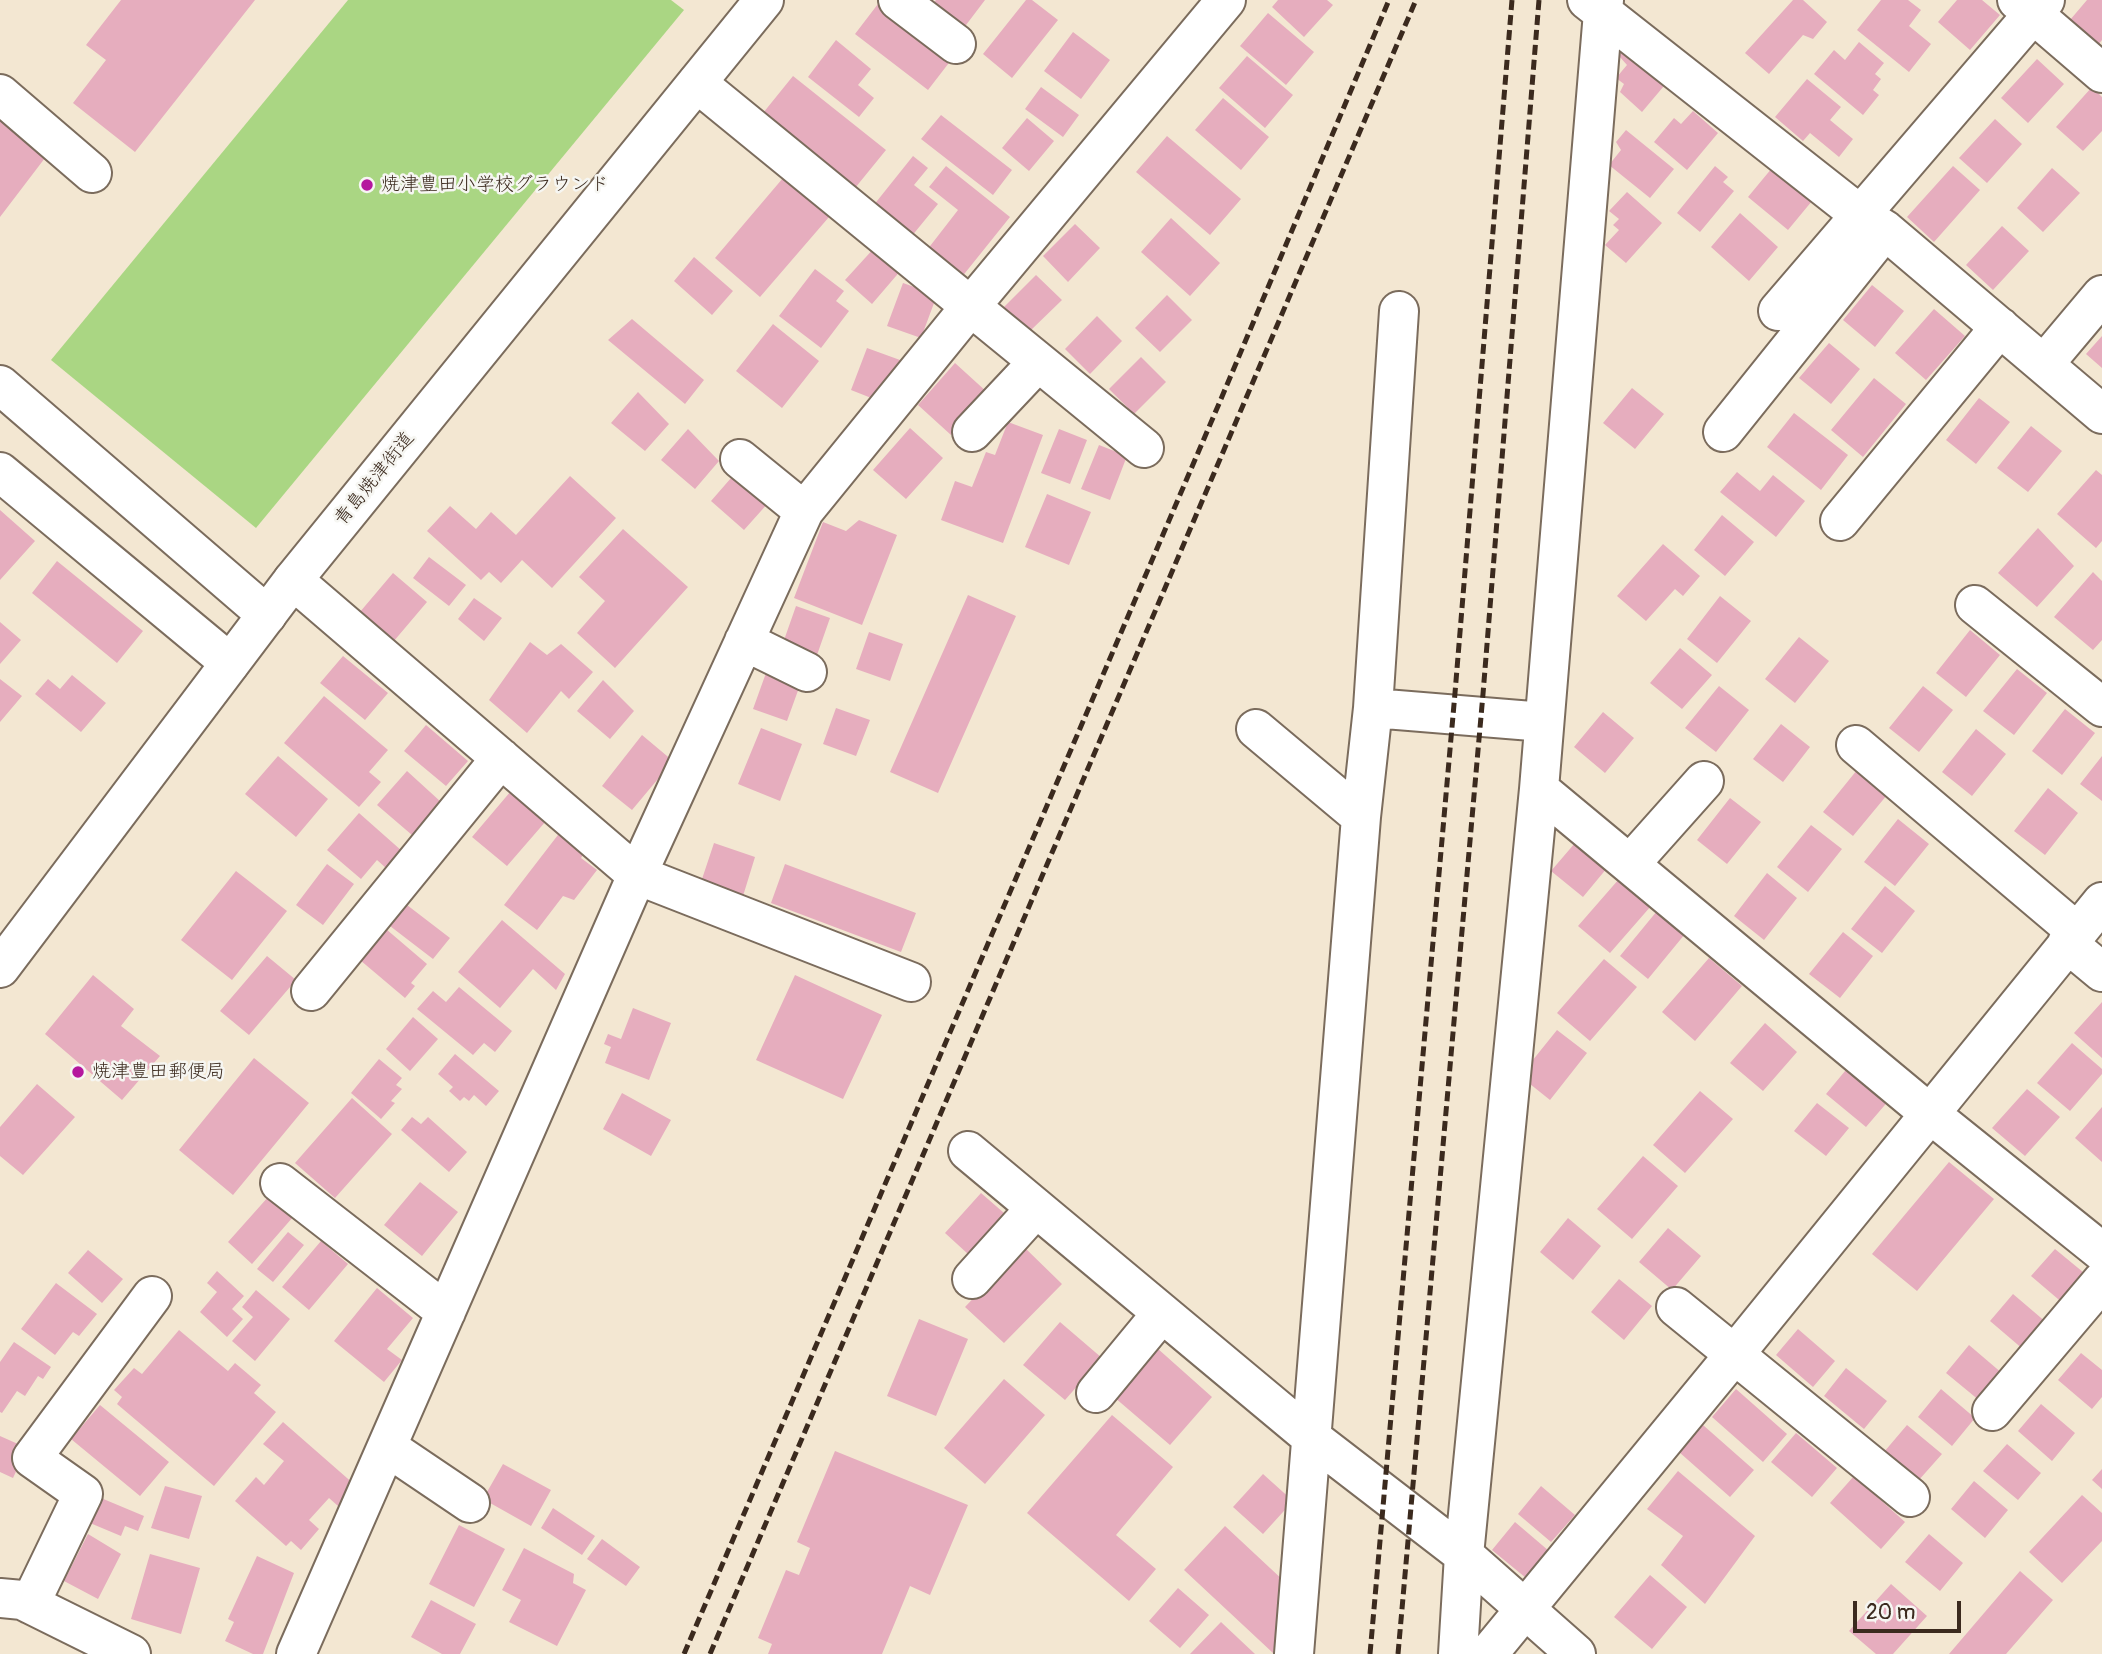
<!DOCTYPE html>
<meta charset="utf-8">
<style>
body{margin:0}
#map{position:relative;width:2102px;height:1654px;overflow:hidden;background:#f3e7d2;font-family:Pangolin,sans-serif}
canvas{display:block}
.scale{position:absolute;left:1853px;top:1601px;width:108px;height:32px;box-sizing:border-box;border:4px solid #3b2a1e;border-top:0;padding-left:9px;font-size:21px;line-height:24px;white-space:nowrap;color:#3b2a1e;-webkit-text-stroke:5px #f6f6f2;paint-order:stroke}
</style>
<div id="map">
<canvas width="2102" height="1654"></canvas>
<div class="scale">20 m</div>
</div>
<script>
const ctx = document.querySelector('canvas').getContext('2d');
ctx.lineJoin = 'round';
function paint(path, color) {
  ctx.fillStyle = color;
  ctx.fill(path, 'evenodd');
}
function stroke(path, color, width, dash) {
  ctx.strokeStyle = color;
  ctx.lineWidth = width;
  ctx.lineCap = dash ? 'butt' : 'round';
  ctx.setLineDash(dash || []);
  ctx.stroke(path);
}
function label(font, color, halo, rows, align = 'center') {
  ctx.font = font + ' Pangolin,"Klee One",sans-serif';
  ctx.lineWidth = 5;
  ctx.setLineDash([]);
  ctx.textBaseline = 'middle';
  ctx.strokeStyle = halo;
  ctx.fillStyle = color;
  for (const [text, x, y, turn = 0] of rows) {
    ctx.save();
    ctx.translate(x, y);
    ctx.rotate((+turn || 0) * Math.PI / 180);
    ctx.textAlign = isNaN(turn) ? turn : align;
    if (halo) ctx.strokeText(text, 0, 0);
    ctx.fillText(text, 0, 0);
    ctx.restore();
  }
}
const green = new Path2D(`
 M348,0H671L684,10L256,528L51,360Z`);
const building = new Path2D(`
 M121,0H255L135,152L73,103L106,60L86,45Z
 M881,0L955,55L928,90L855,34Z
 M936,0H985L963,29L932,5Z
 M1026,0H1032L1058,20L1012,78L983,54Z
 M1278,0H1327L1333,5L1304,37L1272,7Z
 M1793,0H1803L1827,22L1813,39L1803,35L1769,74L1745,53Z
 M1881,0H1908L1921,10L1909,26L1931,44L1909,72L1857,30Z
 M1957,0H1982L2000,15L1970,50L1938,22Z
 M2087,0H2102V40L2098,45L2070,20Z
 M1268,13L1314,52L1286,85L1240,46Z
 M1073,32L1110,60L1081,99L1044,71Z
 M836,40L871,69L858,85L874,98L859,117L808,77Z
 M1859,42L1884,63L1875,74L1881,79L1873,90L1879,95L1863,115L1814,74L1834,50L1845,60Z
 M1627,45L1669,80L1642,112L1620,92L1624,84L1616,78L1627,65L1619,56Z
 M1247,56L1293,95L1265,128L1219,88Z
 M2037,59L2064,84L2028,123L2001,98Z
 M793,76L886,150L851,193L759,118Z
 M1807,79L1841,107L1830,120L1853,139L1839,157L1810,133L1803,141L1775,117Z
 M1041,87L1079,115L1063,137L1025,109Z
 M2092,87L2102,97V131L2083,151L2056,127Z
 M1223,98L1269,137L1241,170L1195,130Z
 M1693,111L1718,133L1687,170L1654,142L1674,118L1681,124Z
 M941,115L1012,170L993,195L921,139Z
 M0,118L48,154L0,217Z
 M1027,118L1054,141L1029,171L1002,148Z
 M1995,119L2022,144L1987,183L1959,158Z
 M1626,130L1674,169L1650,198L1609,165L1621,150L1616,142Z
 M1167,136L1241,199L1210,235L1136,172Z
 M913,156L928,168L914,185L938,204L911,237L873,206Z
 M946,166L1010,217L961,278L927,250L958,210L929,187Z
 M1715,166L1728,177L1723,182L1734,191L1700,232L1677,213Z
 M1953,166L1980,190L1934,242L1907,217Z
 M1772,168L1812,201L1788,230L1748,197Z
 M2052,168L2080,193L2043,232L2017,208Z
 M783,178L829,217L760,297L715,258Z
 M1627,192L1662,223L1626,263L1605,245L1619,230L1613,225L1619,219L1609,211Z
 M1740,213L1778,247L1749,281L1711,247Z
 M1171,218L1220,263L1190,296L1141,252Z
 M1075,224L1100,248L1068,282L1043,256Z
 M2002,226L2029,251L1993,290L1966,265Z
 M876,246L902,269L872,304L845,280Z
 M694,257L733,291L712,315L674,281Z
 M815,269L844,291L836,301L849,311L821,348L779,316Z
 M1036,275L1062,300L1029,332L1004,307Z
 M903,283L937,295L921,338L887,326Z
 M1872,285L1904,311L1875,347L1843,320Z
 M1167,295L1192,320L1160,352L1135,328Z
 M1934,309L1965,336L1926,380L1895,353Z
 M1097,316L1122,341L1090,374L1065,349Z
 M632,319L704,380L685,404L608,340Z
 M773,324L819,361L782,408L736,371Z
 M2102,336V368L2086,354Z
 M1829,343L1860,369L1831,404L1799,378Z
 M867,348L900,360L884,403L851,390Z
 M1141,357L1166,382L1134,414L1109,389Z
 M955,363L988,393L951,435L918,405Z
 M1874,378L1906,404L1863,457L1831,430Z
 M1632,388L1664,414L1635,449L1603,423Z
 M638,392L669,424L645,451L611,423Z
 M1979,398L2010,422L1976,464L1946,440Z
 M1794,413L1848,455L1821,490L1767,447Z
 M1008,422L1043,435L1003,543L941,520L955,481L972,487L986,452L995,455Z
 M2031,426L2062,451L2028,492L1997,468Z
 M910,428L943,458L906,499L873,470Z
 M688,429L719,461L695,489L661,460Z
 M1059,429L1087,440L1070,484L1041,473Z
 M1099,445L1127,456L1110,500L1081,489Z
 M738,470L769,502L744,530L711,501Z
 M2096,470L2102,475V541L2096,548L2057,514Z
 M1737,472L1760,491L1773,475L1805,501L1776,537L1720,492Z
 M570,476L616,518L552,588L522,560L501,583L489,572L481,580L427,531L450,506L476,529L491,512L516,535Z
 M1047,494L1091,512L1069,565L1025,547Z
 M0,510L35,541L0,580Z
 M1722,515L1754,542L1725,576L1694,550Z
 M859,520L897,535L862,625L794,598L823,522L846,531Z
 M2038,528L2074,566L2037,607L1998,573Z
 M623,529L688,587L615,668L577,633L605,601L579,577Z
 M1663,544L1700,576L1683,596L1675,589L1646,621L1617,596Z
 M429,557L466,585L449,606L413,578Z
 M57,561L143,631L117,663L32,593Z
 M2093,572L2102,581V640L2093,650L2054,617Z
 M393,573L427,602L388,648L354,619Z
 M968,595L1016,616L938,793L890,772Z
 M1720,596L1751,621L1717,663L1687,639Z
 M474,598L502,618L484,641L458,619Z
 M796,606L830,618L817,655L783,643Z
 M0,622L21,640L0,664Z
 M1970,630L2000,655L1966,697L1936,673Z
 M869,632L903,644L890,681L856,669Z
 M1799,637L1829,661L1795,703L1765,679Z
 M530,642L547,655L561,644L593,672L569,699L561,691L527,733L489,700Z
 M1680,648L1712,675L1682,709L1650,683Z
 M343,656L388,693L365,720L320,683Z
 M2017,669L2047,693L2014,735L1983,711Z
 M766,673L800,685L787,721L753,709Z
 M72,675L106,703L81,732L35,694L48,679L60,689Z
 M0,679L22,696L0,722Z
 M603,680L634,711L610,739L577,711Z
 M1719,686L1749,710L1716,752L1685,728Z
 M1923,686L1953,710L1919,752L1889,728Z
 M324,696L388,750L369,772L381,782L359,807L284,743Z
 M836,708L870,720L856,756L823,744Z
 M2065,709L2095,733L2062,775L2032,751Z
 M1603,712L1634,738L1605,773L1574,747Z
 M1781,724L1810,747L1783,782L1753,759Z
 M426,725L468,761L446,786L404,751Z
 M761,728L802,744L780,801L738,784Z
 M1976,729L2006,754L1972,796L1942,772Z
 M642,735L673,761L632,810L602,786Z
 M278,756L328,799L296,837L245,794Z
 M2102,756V801L2080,784Z
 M1857,770L1887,795L1853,836L1823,812Z
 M407,771L441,802L412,835L377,805Z
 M2048,788L2078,813L2045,855L2014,831Z
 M511,791L546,821L507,866L472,837Z
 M1730,798L1761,822L1727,864L1697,840Z
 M359,813L411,859L396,877L377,860L361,879L327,850Z
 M1898,819L1929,844L1895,886L1864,862Z
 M1811,825L1842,849L1808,892L1777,867Z
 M561,831L586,850L581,858L597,870L574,900L563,896L537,930L504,905Z
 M1581,836L1612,862L1583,897L1551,871Z
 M714,843L755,857L743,896L701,882Z
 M327,864L354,884L323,925L296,905Z
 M785,864L916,913L901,952L771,903Z
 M236,871L287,911L232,980L181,940Z
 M1767,873L1797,898L1764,940L1734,916Z
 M1619,879L1651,906L1610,953L1578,926Z
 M1885,886L1915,911L1882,953L1851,929Z
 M407,905L450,938L433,959L390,926Z
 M1657,911L1685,934L1648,979L1620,956Z
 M502,920L565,974L556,990L533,969L500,1008L458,972Z
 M386,929L427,964L411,983L415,986L405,998L360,960Z
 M1843,932L1873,956L1840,998L1809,974Z
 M267,956L296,980L249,1035L220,1011Z
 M1709,958L1742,986L1695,1041L1662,1012Z
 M1604,959L1637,987L1590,1041L1557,1013Z
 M93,975L134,1009L121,1026L160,1056L122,1100L45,1034Z
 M795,975L882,1015L843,1099L756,1060Z
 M459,987L512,1031L495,1052L484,1043L473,1055L417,1009L433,991L446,1002Z
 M2102,1002V1058L2074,1033Z
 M633,1008L671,1023L649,1080L605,1063L611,1047L604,1044L608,1034L621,1039Z
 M413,1017L438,1039L410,1071L386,1049Z
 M1765,1023L1797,1052L1763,1091L1730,1063Z
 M1557,1030L1587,1053L1550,1100L1520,1076Z
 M2072,1043L2102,1069V1074L2070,1111L2037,1083Z
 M455,1054L499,1091L486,1106L474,1095L469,1101L464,1097L460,1101L449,1091L453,1087L438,1074Z
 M254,1058L309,1103L233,1195L179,1150Z
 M379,1059L402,1078L396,1085L402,1089L391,1101L395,1103L381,1119L351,1093Z
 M1850,1065L1890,1099L1866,1127L1826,1094Z
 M37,1084L75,1117L23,1175L0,1156V1127Z
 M2027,1089L2060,1117L2025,1156L1992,1128Z
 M1700,1091L1733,1119L1685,1173L1653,1145Z
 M622,1093L671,1120L651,1156L603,1129Z
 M352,1098L392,1134L335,1198L295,1163Z
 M1817,1103L1849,1128L1826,1156L1794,1131Z
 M2102,1107V1162L2075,1138Z
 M412,1117L421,1124L428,1117L467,1152L449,1172L401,1130Z
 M1643,1156L1678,1186L1632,1239L1597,1209Z
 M1949,1162L1994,1199L1917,1291L1872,1254Z
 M420,1182L458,1212L422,1256L384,1225Z
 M981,1193L1004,1213L968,1254L945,1233Z
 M269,1196L293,1217L252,1264L228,1242Z
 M1568,1218L1601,1246L1573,1280L1540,1252Z
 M1668,1228L1701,1256L1672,1290L1639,1262Z
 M288,1232L304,1245L273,1282L257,1269Z
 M321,1241L348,1264L309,1310L282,1287Z
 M1023,1246L1062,1284L1004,1343L965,1307Z
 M2055,1249L2089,1277L2065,1305L2031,1276Z
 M88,1250L123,1279L102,1303L68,1273Z
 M217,1271L244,1296L232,1309L243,1319L227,1337L200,1312L217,1292L207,1283Z
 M1619,1279L1652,1306L1624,1340L1591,1312Z
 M56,1283L97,1314L79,1336L73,1332L55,1355L21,1329Z
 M377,1288L413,1318L387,1349L402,1360L384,1382L334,1341Z
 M256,1290L290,1319L255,1361L232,1341L253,1317L242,1307Z
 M2013,1294L2047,1323L2024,1350L1990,1321Z
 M919,1319L968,1339L936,1416L887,1396Z
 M1060,1322L1102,1358L1065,1400L1023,1365Z
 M1798,1329L1835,1361L1813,1387L1776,1355Z
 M179,1330L228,1371L235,1363L261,1385L254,1393L276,1412L214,1486L117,1404L122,1397L114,1390L134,1368L142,1374Z
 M14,1342L51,1367L43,1379L38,1376L25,1396L17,1391L2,1413L0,1412V1362Z
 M1969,1345L2003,1374L1980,1401L1946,1373Z
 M1157,1348L1212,1397L1170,1445L1114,1397Z
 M2081,1353L2102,1370V1397L2092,1409L2058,1380Z
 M1846,1368L1887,1401L1864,1429L1824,1396Z
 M1004,1379L1045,1415L985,1484L944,1448Z
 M1736,1389L1787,1434L1763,1462L1712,1417Z
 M1941,1389L1975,1418L1952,1446L1918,1417Z
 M2041,1404L2075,1433L2052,1461L2018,1431Z
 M100,1405L169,1462L140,1496L71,1439Z
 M1112,1415L1173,1467L1116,1535L1156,1569L1129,1601L1027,1513Z
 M283,1422L355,1485L338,1506L329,1498L309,1520L319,1529L301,1550L291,1541L286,1546L235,1501L256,1477L264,1485L284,1461L263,1444Z
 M1703,1425L1754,1470L1730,1497L1679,1452Z
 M1907,1425L1942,1454L1918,1481L1884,1452Z
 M1796,1433L1837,1468L1812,1497L1771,1462Z
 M0,1436L27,1448L13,1478L0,1472Z
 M2007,1444L2041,1473L2018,1500L1983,1471Z
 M835,1451L968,1505L930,1595L910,1586L882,1654H768L772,1644L758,1638L786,1570L799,1575L810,1548L797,1542Z
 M503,1464L551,1490L531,1526L483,1499Z
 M2102,1469V1489L2092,1480Z
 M1678,1471L1755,1536L1705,1604L1661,1565L1683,1536L1647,1509Z
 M1263,1474L1293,1501L1263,1534L1233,1507Z
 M1854,1476L1905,1522L1881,1549L1830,1503Z
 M1974,1481L2008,1510L1985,1538L1951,1509Z
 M165,1486L202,1496L189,1539L151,1528Z
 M1541,1486L1575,1515L1551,1542L1518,1514Z
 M2082,1495L2102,1513V1541L2062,1583L2029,1552Z
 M101,1498L144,1516L138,1531L125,1526L121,1536L90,1523Z
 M553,1508L595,1536L582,1555L541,1528Z
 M1515,1522L1549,1551L1526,1578L1492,1550Z
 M459,1525L505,1549L474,1607L429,1584Z
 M1225,1526L1285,1582L1273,1653L1184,1570Z
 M88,1534L121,1554L98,1599L64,1581Z
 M1929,1534L1963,1563L1940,1591L1905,1562Z
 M602,1539L640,1567L626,1586L587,1559Z
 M524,1548L574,1574L573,1583L586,1590L557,1646L509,1622L521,1600L502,1590Z
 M150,1554L200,1568L181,1634L131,1619Z
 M257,1556L294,1573L263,1654H253L225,1641L234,1622L228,1619Z
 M2020,1571L2053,1600L2006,1654H1949Z
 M1650,1575L1687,1607L1652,1649L1614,1617Z
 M1891,1584L1927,1616L1893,1654H1876L1849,1631Z
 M1178,1588L1209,1615L1180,1648L1149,1621Z
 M431,1600L476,1624L460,1654H442L411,1637Z
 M1221,1622L1255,1654H1190Z`);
const minor = new Path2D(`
 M898,0L956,44
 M1587,0L1859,214L1885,230L2102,414
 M2017,0L2102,73
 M697,83L1144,448
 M0,94L92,173
 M1778,311L2045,0
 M2044,364L2102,295
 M0,385L267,615
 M972,432L1038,362
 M1723,432L1885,230
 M740,459L804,511
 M0,472L230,663
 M1840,521L2000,327
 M293,580L637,875L911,982
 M1975,605L2102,707
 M744,641L807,672
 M1373,708L1544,722
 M1256,729L1361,817
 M1856,745L2077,932
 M1539,789L1929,1113L2102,1252
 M1630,864L1704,781
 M2067,943L2102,972
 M311,991L501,758
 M968,1151L1312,1438L1464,1555L1576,1654
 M280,1183L446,1312
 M972,1279L1036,1208
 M1676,1307L1910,1497
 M1096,1393L1162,1313
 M1992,1411L2102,1281
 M387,1447L470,1503
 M0,1598L22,1600L131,1654
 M30,1604L83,1494L32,1458L152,1296
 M296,1654L637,875L804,511L970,307L1226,0
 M1294,1654L1361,817L1373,708L1399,311
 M1458,1654L1464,1555L1539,789L1604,0
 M1488,1654L1734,1355L2102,902`);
const secondary = new Path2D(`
 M0,968L293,580L764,0`);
const rail = new Path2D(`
 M684,1654L1221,399L1389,0
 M710,1654L1416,0
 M1370,1654L1455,693L1512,0
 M1398,1654L1483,694L1539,0`);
const markers = [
 [367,185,7,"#b5179e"],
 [78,1072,7,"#b5179e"]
];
const poiNames = [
 ["焼津豊田小学校グラウンド",381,185],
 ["焼津豊田郵便局",92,1072]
];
const streetNames = [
 ["青島焼津街道",375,479,-51]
];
paint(green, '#aad683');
paint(building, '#e6adbe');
stroke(minor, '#7b6c5d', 42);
stroke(secondary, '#7b6c5d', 42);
stroke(minor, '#fff', 38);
stroke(secondary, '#fff', 38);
stroke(rail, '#3b2a1e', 5, [10, 5]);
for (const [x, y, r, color] of markers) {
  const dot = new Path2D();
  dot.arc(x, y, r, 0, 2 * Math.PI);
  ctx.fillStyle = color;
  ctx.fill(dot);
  stroke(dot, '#f6f6f2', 2.5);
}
label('19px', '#3b2a1e', '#f6f6f2', poiNames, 'left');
label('19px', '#3b2a1e', '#f6f6f2', streetNames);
</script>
